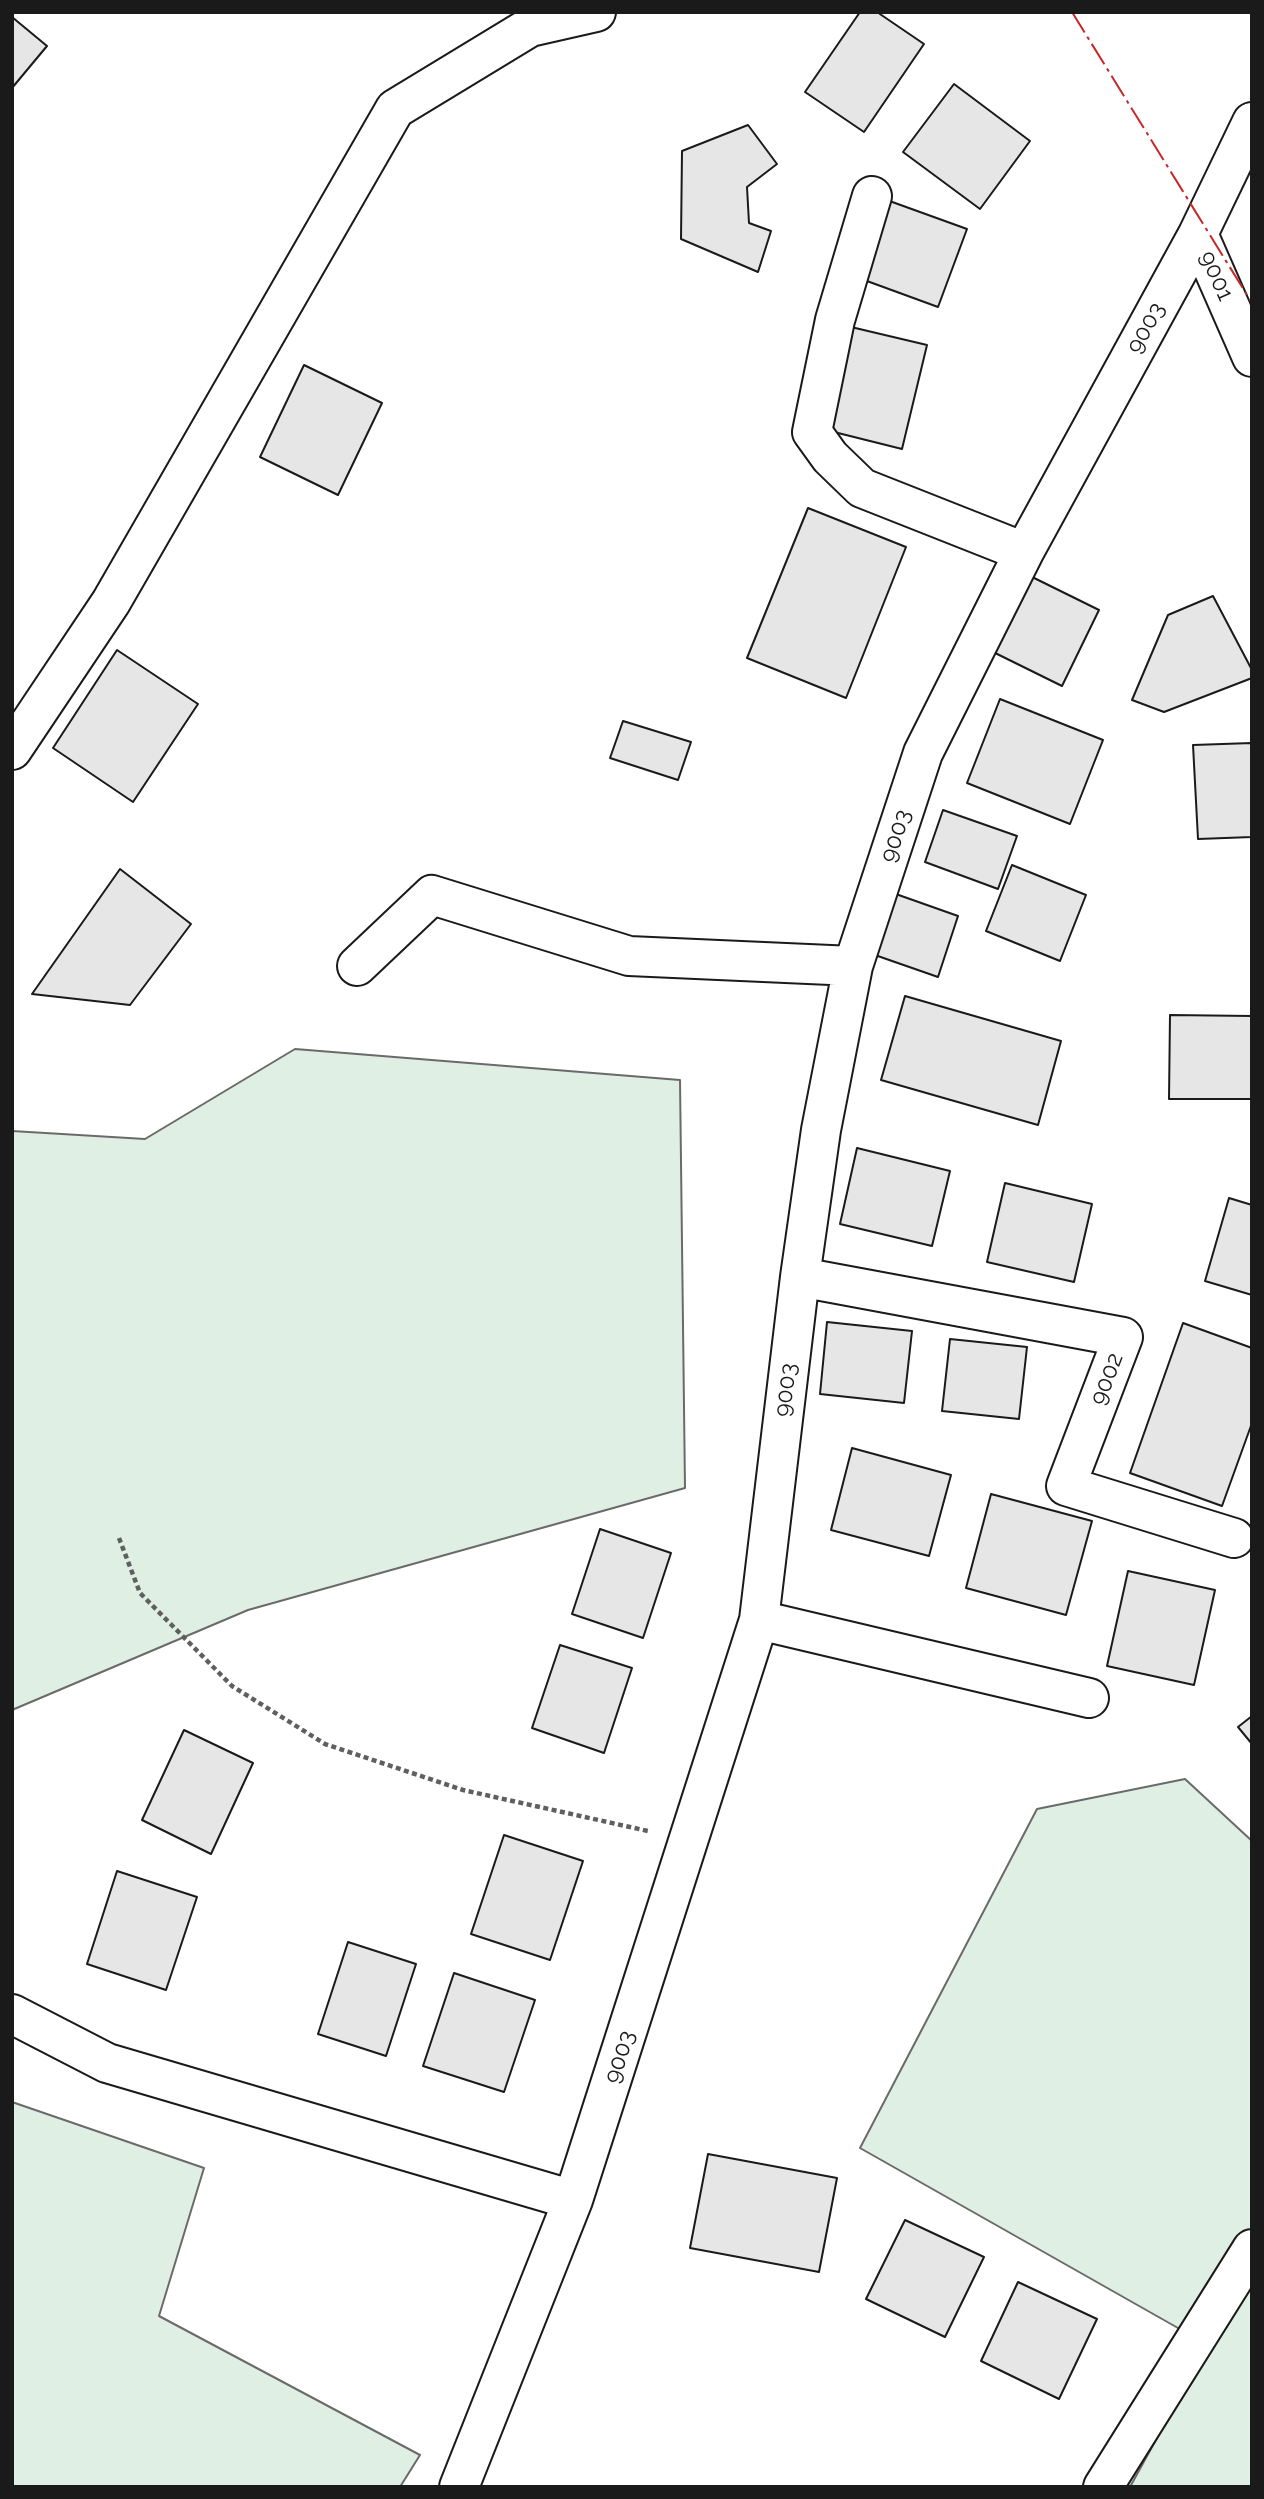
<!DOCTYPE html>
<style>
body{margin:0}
#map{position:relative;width:1264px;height:2499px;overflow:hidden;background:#fff;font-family:Raleway,sans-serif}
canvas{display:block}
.frame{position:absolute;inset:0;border:14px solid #1a1a1a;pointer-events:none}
</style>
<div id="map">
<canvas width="1264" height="2499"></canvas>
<div class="frame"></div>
</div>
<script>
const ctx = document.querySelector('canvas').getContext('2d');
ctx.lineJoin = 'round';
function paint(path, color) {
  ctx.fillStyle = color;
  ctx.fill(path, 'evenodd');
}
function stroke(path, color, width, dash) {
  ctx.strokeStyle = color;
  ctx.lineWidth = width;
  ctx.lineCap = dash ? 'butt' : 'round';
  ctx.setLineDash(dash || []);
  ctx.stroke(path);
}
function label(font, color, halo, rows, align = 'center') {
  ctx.font = font + ' Raleway,sans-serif';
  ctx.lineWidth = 5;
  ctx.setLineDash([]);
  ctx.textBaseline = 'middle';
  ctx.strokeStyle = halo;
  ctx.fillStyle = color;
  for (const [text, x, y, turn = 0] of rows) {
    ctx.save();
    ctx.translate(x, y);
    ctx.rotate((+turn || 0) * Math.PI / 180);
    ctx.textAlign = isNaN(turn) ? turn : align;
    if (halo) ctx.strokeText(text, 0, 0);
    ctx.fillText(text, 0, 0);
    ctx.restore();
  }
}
const green = new Path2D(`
 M295,1049L680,1080L685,1488L248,1610L12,1710V1131L145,1139Z
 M1185,1779L1252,1841V2487H1130L1208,2345L860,2148L1037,1809Z
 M12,2102L204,2168L159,2316L420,2455L400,2487H12Z`);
const building = new Path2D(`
 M860,12H877L924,44L864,132L805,92Z
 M12,17L47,46L12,88Z
 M954,84L1030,141L980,209L903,152Z
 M748,125L777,164L747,187L749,223L771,231L758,272L681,239L682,151Z
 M884,199L967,229L938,307L856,277Z
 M851,327L927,345L902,449L826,430Z
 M304,365L382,403L338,495L260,457Z
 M808,508L906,547L846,698L747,658Z
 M1022,572L1099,610L1062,686L985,648Z
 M1213,596L1252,670V678L1164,712L1132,700L1168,615Z
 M117,650L198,704L133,802L53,748Z
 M1000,699L1103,740L1070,824L967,783Z
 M623,721L691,742L678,780L610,758Z
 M1252,743V837L1198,839L1193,745Z
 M943,810L1017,836L998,889L925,862Z
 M1012,865L1086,895L1060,961L986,931Z
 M120,869L191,924L130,1005L32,994Z
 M893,893L958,916L938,977L872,954Z
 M905,996L1061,1041L1038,1125L881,1080Z
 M1170,1015L1252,1016V1099H1169Z
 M857,1148L950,1171L932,1246L840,1224Z
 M1005,1183L1092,1204L1074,1282L987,1262Z
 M1229,1198L1252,1205V1295L1205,1281Z
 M827,1322L912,1331L904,1403L820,1394Z
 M1183,1323L1252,1348V1423L1222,1506L1130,1473Z
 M950,1339L1027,1347L1019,1419L942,1411Z
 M852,1448L951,1475L929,1556L831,1530Z
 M991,1494L1092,1521L1066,1615L966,1588Z
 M600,1529L671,1553L643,1638L572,1614Z
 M1128,1571L1215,1590L1194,1685L1107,1666Z
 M560,1645L632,1668L604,1753L532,1728Z
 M1252,1716V1744L1238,1727Z
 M184,1730L253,1763L211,1854L142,1820Z
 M504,1835L583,1861L550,1960L471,1934Z
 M117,1871L197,1897L166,1990L87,1964Z
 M348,1942L416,1964L386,2056L318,2034Z
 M454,1973L535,2000L504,2092L423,2066Z
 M708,2154L837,2178L819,2272L690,2248Z
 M905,2220L984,2257L945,2337L866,2299Z
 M1018,2282L1097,2319L1059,2399L981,2361Z`);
const path = new Path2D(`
 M119,1538L140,1593L232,1686L325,1744L463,1790L648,1831`);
const minor = new Path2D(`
 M872,196L835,320L812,432L830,457L862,488L1024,552
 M1198,234L1252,357
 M12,750L111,602L395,109L530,27L596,12
 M357,966L432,895L629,956L853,966
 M800,1277L1123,1337L1066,1486L1234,1538
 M759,1620L1089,1698
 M12,2014L107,2063L573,2200
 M459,2487L573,2200L759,1620L800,1277L821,1130L853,966L923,753L1024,552L1198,234L1252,122
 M1103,2487L1252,2249`);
const power = new Path2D(`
 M1072,12L1252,303`);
const streetNames = [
 ["9001",1216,276,66],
 ["9003",1146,328,-61],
 ["9003",896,836,-72],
 ["9002",1107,1379,-69],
 ["9003",786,1390,-83],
 ["9003",620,2057,-72]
];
paint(green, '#e0efe3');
stroke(green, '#6a6a6a', 2);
paint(building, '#e6e6e6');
stroke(building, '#1a1a1a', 2);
stroke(minor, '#1a1a1a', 42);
stroke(path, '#5f5f5f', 4.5, [5, 3.5]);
stroke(minor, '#fff', 38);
stroke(power, '#c62828', 2, [24, 5, 3.5, 5]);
label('23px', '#1a1a1a', '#fff', streetNames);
</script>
